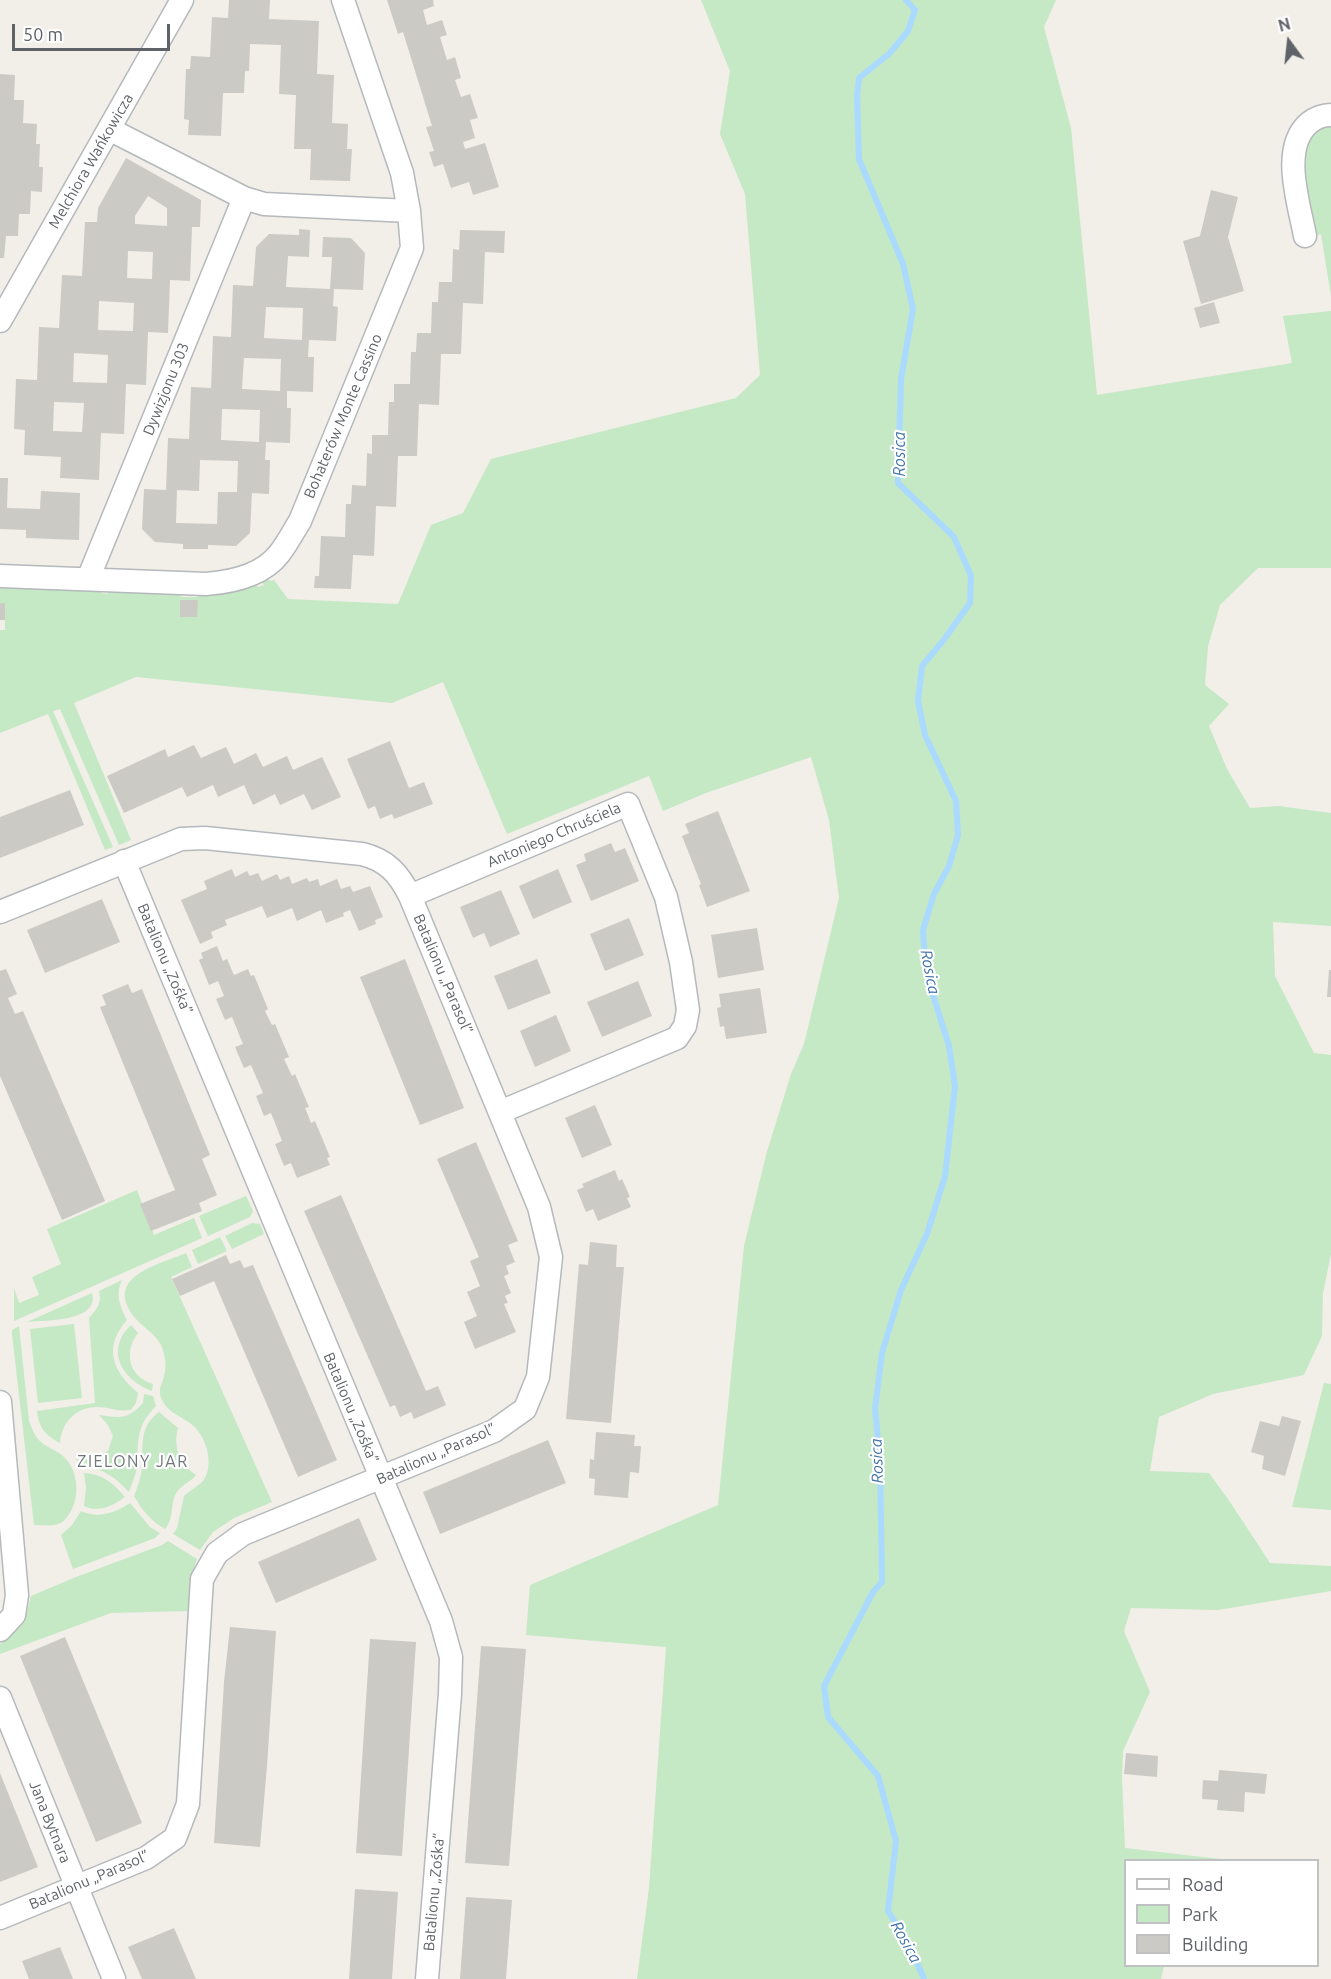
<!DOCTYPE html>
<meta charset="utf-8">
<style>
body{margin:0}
#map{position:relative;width:1331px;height:1979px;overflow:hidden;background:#f1efe8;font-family:Ubuntu,sans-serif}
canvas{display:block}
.legend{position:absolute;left:1124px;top:1859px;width:195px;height:108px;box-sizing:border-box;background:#fff;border:2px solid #bfc1c3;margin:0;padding:8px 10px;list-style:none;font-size:18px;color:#5f6368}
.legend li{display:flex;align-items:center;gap:12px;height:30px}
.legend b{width:30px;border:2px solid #bfc1c3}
.north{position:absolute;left:1259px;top:12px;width:60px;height:60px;-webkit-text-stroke:4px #fff;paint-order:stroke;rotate:345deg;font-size:16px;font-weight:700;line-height:24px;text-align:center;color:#5f6368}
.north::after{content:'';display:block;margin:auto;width:21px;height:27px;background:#5f6368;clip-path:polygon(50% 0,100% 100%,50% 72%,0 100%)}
.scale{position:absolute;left:12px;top:24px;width:158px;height:27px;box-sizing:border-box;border:3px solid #5f6368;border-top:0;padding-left:8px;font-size:18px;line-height:21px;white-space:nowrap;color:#5f6368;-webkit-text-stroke:4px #fff;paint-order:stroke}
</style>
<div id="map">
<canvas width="1331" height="1979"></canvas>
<ul class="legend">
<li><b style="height:8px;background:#fff"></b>Road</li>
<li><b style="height:16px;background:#c5e8c5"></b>Park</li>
<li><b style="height:16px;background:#cccac5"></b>Building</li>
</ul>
<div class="north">N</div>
<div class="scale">50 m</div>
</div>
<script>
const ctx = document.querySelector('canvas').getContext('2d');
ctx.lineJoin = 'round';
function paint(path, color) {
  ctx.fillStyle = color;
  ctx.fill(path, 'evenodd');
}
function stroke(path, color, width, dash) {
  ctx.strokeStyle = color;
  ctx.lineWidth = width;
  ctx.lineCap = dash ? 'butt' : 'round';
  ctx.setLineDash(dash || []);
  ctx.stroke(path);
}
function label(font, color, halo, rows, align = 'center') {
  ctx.font = font + ' Ubuntu,sans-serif';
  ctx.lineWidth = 4.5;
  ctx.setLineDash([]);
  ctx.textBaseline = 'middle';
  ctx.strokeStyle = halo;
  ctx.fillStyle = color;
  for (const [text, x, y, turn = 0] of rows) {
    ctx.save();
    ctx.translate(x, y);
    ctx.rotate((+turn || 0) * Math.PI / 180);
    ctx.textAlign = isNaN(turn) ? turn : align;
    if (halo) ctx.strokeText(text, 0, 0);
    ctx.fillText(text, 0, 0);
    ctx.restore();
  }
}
const green = new Path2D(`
 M701,0H1056L1044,27L1071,128L1097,395L1292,363L1283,316L1331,311V568H1258L1220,605L1208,646L1205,685L1229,704L1209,726L1227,769L1250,808L1278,806L1331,813V926L1273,922L1275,976L1314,1053L1331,1055V1254L1323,1293L1322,1336L1304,1375L1213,1394L1159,1417L1150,1471L1209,1473L1230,1502L1270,1563L1331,1566V1591L1218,1610L1131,1608L1124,1631L1150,1692L1123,1751L1122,1778L1125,1848L1229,1860H1126V1966H1164L1161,1979H637L649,1888L666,1647L526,1635L530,1585L718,1505L744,1246L766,1155L791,1074L804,1044L839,898L829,820L811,757L706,793L663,811L649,776L507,834L443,682L392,703L136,677L74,703L131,840L119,845L60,709L53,711L113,847L105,850L48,714L0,733V630H5V603H0V584L105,588L101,593L107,594L112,588L180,591L181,597H197L198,592L253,581L258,587L264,585L260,578L263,577L271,581L274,580L288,599L398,604L431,525L463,513L491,459L736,398L760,375L745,194L720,134L730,71Z
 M1331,121V296L1321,234L1317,235L1303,174V156L1310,131Z
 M137,1190L154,1235L194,1218L202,1238L14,1321V1288L19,1303L39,1295L32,1277L61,1264L47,1229Z
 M246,1196L253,1211L250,1217L208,1236L199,1216Z
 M252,1223L260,1224L264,1234L232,1249L225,1236Z
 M220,1237L227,1251L198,1264L192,1250Z
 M186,1253L192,1267L171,1277L272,1502L234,1518L213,1532L200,1550L173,1534L177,1528L184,1496C189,1491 197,1487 202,1482C214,1469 208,1443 198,1431C188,1416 165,1416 160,1394C159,1387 163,1382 164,1376C167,1367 165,1353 161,1345C155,1334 144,1328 136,1319C101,1277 158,1265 186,1253Z
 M122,1280C115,1295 120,1306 127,1320C103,1347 112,1371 138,1393L136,1403L131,1410C116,1412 110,1407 97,1407C76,1407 61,1423 60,1443C45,1435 39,1428 37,1411L95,1403L89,1318C97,1309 102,1303 99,1291Z
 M92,1293C100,1322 45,1320 27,1322Z
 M74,1324L82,1398L38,1403L30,1329Z
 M131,1325L138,1333C123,1352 129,1377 153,1384L152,1391C123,1380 104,1351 131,1325Z
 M19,1326L29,1421C32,1428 34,1436 40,1441C47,1448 57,1450 64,1457C77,1469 80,1493 72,1509C62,1529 54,1525 34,1525L12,1334V1330Z
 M1324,1383L1331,1384V1510L1292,1507Z
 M144,1394L153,1396L156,1406C137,1425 138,1439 137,1464C137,1473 132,1483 129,1492C115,1477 103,1468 82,1466L76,1459H88L108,1451L113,1436L108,1425L99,1415C121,1418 127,1420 143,1403Z
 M159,1412L178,1428C173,1447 179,1464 196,1475C191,1482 182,1484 177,1492C169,1504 175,1518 165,1529C151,1521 142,1510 134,1496C138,1486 142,1475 142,1464C143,1443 140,1426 159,1412Z
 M84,1473C103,1474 113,1483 125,1497C113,1506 98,1513 84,1506L86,1488Z
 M130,1503L150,1527L160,1533L155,1538L73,1569L61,1535L72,1525L81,1511C98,1519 115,1513 130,1503Z
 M168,1541L197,1559L192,1574L188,1611L111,1613L0,1654V1644L24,1623L31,1596L76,1577L162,1545Z`);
const stream = new Path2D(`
 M906,0L915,10L908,31L890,53L859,78L857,96L859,159L903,264L913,309L901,379L898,483L954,537L971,576L970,603L943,641L922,666L918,701L925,735L956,801L958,835L949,866L934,894L923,930L925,958L932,992L949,1046L955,1086L945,1176L927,1234L901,1290L882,1353L875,1409L880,1460L882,1582L873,1592L824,1686L828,1717L878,1776L896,1841L888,1911L910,1946L924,1979`);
const building = new Path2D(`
 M229,0H270L269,19L319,21L317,74L334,75L332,123L348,124L347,149H352L350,181L310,180L311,149H294L296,95L279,94L281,45L250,44L249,71H245L244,93H223L221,136L188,135L189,120L184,119L186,69H190L191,56L210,57L212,17L228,18Z
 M387,0H433L434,6L423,10L427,25L442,20L447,35L440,37L447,60L455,57L461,78L455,80L461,97L470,94L478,118L470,120L475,138L463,142L465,149L485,143L499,187L473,195L469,182L451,188L443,164L434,167L429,152L434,151L426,127L432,126L403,32L398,34Z
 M0,74L15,75L14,100H24L23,123L37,124L36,144H40L39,167H43L42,192L31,191L30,214H19L18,236H6L4,258H0Z
 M126,158L201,200L200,227H192L190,281L170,280L168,333L148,332L146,385L126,384L124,434L101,433L99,480L60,478L61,457L24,455L25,430L14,429L16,379L37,380L39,327L59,328L62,275L82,276L85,222H97L98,208ZM148,196L167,208V226L135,224V216ZM128,251L153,252L152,279L127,278ZM99,301L134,303L133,331L98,330ZM74,353L108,355L107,383L73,382ZM54,402L84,403L82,432L53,431Z
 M1211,190L1238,197L1228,237L1244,291L1201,304L1183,241L1200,236Z
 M299,229L310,230L309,257L288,256L286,287L330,289L332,257H322L323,237L351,238L365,253L363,290L334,289L333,306L338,307L336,341L309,340L308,357H314L313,392L287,391V408H291L290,443L266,442L265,460H270L269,494L252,493L250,533L236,546L208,545V549H183V544L155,542L142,529L144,489L166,490L168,438L189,439L191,387L211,388L213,336L231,337L233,285L253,286L256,247L269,234L299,235ZM266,307L303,308L302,340L264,338ZM244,358L281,359L280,391L242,389ZM222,409L260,410L259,442L221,440ZM200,460L238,461L237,492H218L217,524L176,523L177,490L199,491Z
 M460,230L505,231L504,253L485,252L483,304L463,303L461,354H441L439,405L419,404L417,456H398L396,507L376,506L374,556L353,555L351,589L314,588L315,576H319L321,536L345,537L346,504H351L352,485L366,486L367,453L372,454V435H388L389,402H394V384H410L411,352H416L417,333H431L432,302H438L439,282H452L453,249L459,250Z
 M1214,302L1220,323L1200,328L1194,308Z
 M0,478H8L7,508L40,509L41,491L80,493L79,540L26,538V530L0,529Z
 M180,600H198L197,617H180Z
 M0,603H5V620H0Z
 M390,741L409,788L424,782L433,804L394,819L392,814L380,819L375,806L368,809L347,759Z
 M194,745L201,758L226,747L234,764L256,753L263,767L287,756L293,770L322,757L341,797L312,810L304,794L280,805L275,794L253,805L244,785L218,797L213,785L187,797L182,787L124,813L107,776L165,749L168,757Z
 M70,790L84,825L0,858V817Z
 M718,811L750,891L707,907L699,885L701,884L682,836L689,833L685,824Z
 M611,843L615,852L625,848L639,881L591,901L576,865L586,861L584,854Z
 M232,869L235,877L247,871L250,876L258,873L262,881L277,874L280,880L289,876L292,884L307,878L309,882L318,879L320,886L337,879L341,889L350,886L353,892L370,886L383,917L375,920L376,924L359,931L350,910L343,913L344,916L326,923L321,910L297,921L292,908L267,918L262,906L225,920L227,925L211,932L213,938L200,944L181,900L207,889L204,881Z
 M558,869L572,902L533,919L519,886Z
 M501,890L520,934L490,947L484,933L473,938L460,907Z
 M102,899L120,942L45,973L27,930Z
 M629,918L644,955L605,971L590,934Z
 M757,928L764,970L718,978L711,935Z
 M217,946L223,961L227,959L234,975L248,969L251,976L254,975L268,1009L265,1011L272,1025L275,1024L289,1057L284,1059L292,1076L295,1074L309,1107L305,1108L308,1115L311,1123L315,1121L330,1157L327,1158L330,1165L297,1178L291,1163L284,1166L275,1144L282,1141L277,1128L271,1113L264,1116L256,1096L263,1093L251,1065L244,1068L235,1047L243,1044L232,1017L225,1020L216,999L224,996L218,981L209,985L199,960L203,958L201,953Z
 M405,959L464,1108L420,1125L360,977Z
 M537,959L551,993L508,1010L494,976Z
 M6,969L17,994L8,998L15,1014L23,1011L105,1201L62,1220L0,1076V971Z
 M1329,970H1331V997H1327Z
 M638,981L652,1016L602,1037L587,1002Z
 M128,984L132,993L142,989L210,1155L202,1159L217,1195L199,1203L202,1211L151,1231L140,1204L175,1190L100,1007L106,1005L102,995Z
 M760,988L767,1033L726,1039L724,1026L720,1027L717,1008L721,1007L719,994Z
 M556,1015L571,1051L535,1067L520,1031Z
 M595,1105L612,1145L582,1158L565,1118Z
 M476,1142L518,1241L508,1245L515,1262L506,1266L509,1274L504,1276L511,1293L505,1296L508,1303L504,1304L516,1332L475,1349L464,1322L477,1316L467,1292L480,1286L470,1261L479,1257L437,1159Z
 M615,1170L619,1181L622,1179L630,1197L627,1198L631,1207L598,1221L593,1209L586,1212L577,1190L584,1187L582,1184Z
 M341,1195L426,1391L438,1386L446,1405L414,1419L411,1412L400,1417L395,1405L390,1407L304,1211Z
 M590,1242L617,1245L616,1267H624L611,1423L566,1419L579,1264L588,1265Z
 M226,1255L230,1264L240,1260L244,1268L253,1265L337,1460L298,1477L214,1281L180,1296L172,1279Z
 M1282,1416L1301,1421L1285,1476L1262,1469L1264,1456L1251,1452L1260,1421L1279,1426Z
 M596,1432L635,1435L634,1446H641L639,1473L630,1472L628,1498L594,1495L595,1479L589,1478L590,1459L594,1460Z
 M548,1440L566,1483L440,1534L423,1492Z
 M359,1518L377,1560L276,1603L258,1562Z
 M230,1627L276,1631L267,1766L260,1847L214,1843L224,1682Z
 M65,1637L142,1823L96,1842L20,1656Z
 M370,1639L416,1642L402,1856L356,1853Z
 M481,1646L526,1649L509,1866L465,1863Z
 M1126,1753L1158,1756L1157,1777L1124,1774Z
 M1219,1770L1267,1774L1265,1794L1245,1792L1244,1812L1217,1810L1218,1800L1202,1799L1203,1780L1218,1781Z
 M0,1773L38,1867L0,1882Z
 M355,1889L398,1892L392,1979H349Z
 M466,1897L512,1900L506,1979H460Z
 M174,1928L196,1979H142L128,1947Z
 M60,1947L73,1979H29L22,1961Z`);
const minor = new Path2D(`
 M109,129L244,198L264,204L409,211
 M1305,236C1299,203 1280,148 1309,123C1315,118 1324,115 1331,115
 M0,321L182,0
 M0,576L206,584C232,582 262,576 279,554C287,544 293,532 300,521L412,248L409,211L402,173L343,0
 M88,579L244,198
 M124,861L441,1621L451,1657L450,1694L427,1979
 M410,896L628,804L666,897L681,962L688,1010L685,1026L677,1038L500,1112
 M0,912L181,839L205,838L362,854C387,860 399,874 410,896L539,1207L551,1257L538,1377L525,1409L494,1431L243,1534L217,1553L202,1579L188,1804L175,1838L146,1858L0,1918
 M0,1402L17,1595L14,1615L0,1630
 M0,1698L114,1979`);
const streetNames = [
 ["Melchiora Wańkowicza",91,161,-60],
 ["Dywizjonu 303",166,389,-68],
 ["Bohaterów Monte Cassino",343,416,-67],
 ["Antoniego Chruściela",554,835,-23],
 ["Batalionu „Zośka”",165,959,67],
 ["Batalionu „Parasol”",443,974,67],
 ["Batalionu „Zośka”",351,1408,67],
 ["Batalionu „Parasol”",436,1454,-24],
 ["Jana Bytnara",50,1822,68],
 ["Batalionu „Parasol”",89,1880,-23],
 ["Batalionu „Zośka”",434,1892,-85]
];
const waterNames = [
 ["Rosica",900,454,-90],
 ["Rosica",930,972,79],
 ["Rosica",877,1461,-92],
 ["Rosica",906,1942,61]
];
const neighbourhoodNames = [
 ["ZIELONY JAR",133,1462]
];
paint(green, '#c5e8c5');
stroke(stream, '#aadaff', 6);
paint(building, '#cccac5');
stroke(minor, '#b5b8bc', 25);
stroke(minor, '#fff', 22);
label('15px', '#5f6368', '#fff', streetNames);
label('italic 16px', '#4174aa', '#fff', waterNames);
ctx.letterSpacing = '1.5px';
label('16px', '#70757a', '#fff', neighbourhoodNames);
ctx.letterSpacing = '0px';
</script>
